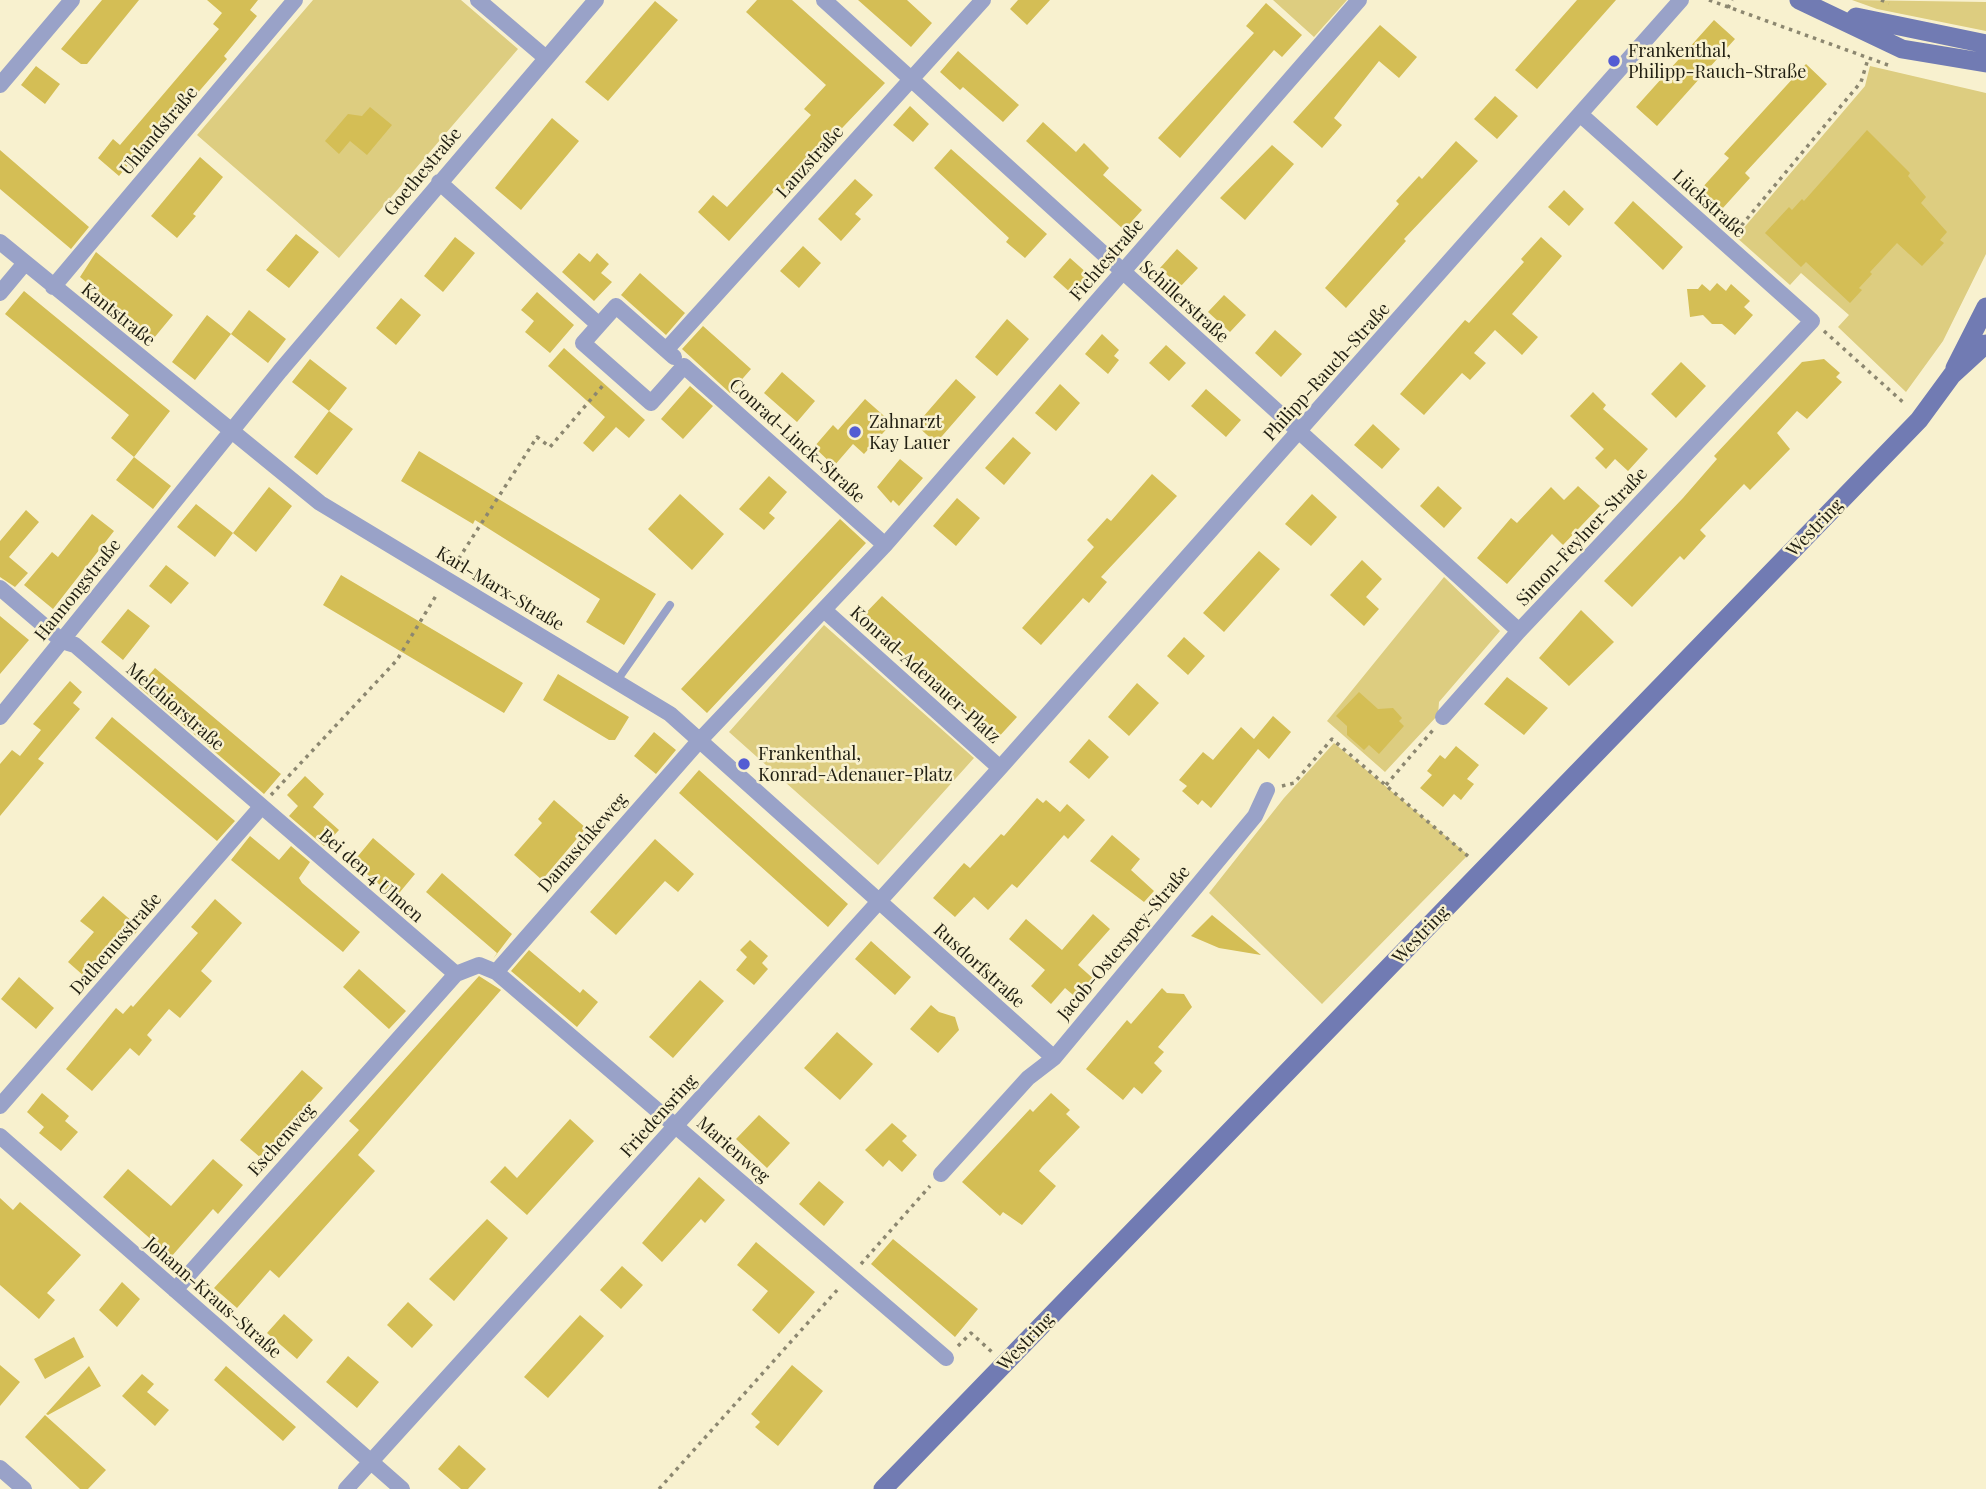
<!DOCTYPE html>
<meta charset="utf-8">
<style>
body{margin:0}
canvas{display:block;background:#f8f1cf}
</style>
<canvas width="1986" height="1489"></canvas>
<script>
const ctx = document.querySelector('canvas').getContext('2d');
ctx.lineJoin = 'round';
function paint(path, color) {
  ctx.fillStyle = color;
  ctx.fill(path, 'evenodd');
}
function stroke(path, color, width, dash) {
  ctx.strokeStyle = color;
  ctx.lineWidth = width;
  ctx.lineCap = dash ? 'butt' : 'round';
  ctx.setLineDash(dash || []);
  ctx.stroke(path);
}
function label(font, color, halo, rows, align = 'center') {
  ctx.font = font + ' "Playfair Display",serif';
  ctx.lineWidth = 5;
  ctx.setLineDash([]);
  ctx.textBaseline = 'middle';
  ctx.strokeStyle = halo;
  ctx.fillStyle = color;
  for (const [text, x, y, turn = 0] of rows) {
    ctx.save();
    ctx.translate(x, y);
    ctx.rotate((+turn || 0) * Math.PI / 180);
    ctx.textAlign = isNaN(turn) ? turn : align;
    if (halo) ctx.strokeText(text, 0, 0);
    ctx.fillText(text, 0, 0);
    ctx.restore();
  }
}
const green = new Path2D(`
 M313,0H461L518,49L339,258L197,135Z
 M1273,0H1347L1314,37Z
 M1852,0L1986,2V31L1877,9Z
 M1870,66L1986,93V254L1943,341L1906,392L1838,327L1849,315L1801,273L1790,285L1736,237L1865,86Z
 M1444,577L1500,631L1439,702L1438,715L1385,772L1327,721Z
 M824,625L974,758L878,865L729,732Z
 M1334,743L1468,855L1322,1004L1209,893L1284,798Z`);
const building = new Path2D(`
 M102,0H139L87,64H81L61,49Z
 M207,0H258L250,10L257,16L224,56L227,59L157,140L152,136L119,176L98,158L113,139L120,145L219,29L213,24L222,13Z
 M757,0H792L885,83L783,190L779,186L729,241L698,212L713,195L727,207L811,115L804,109L826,85L746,12Z
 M858,0H907L932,23L911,47Z
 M1018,0H1050L1027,25L1010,9Z
 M1577,0H1616L1537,89L1515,70Z
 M655,1L678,20L608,101L585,82Z
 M1266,3L1302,35L1282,57L1274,50L1180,158L1158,138L1254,33L1246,26Z
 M1714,20L1735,39L1657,126L1636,107Z
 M1380,25L1417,57L1399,78L1379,61L1334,118L1342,125L1322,148L1293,122Z
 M958,51L1019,105L1003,122L963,87L960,90L940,72Z
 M1806,64L1827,84L1745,173L1750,178L1722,209L1701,189L1729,158L1724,154Z
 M36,66L60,84L45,104L21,85Z
 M1495,96L1518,116L1497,139L1474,119Z
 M910,106L929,124L913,142L893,125Z
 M370,107L392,125L367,155L350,141L339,154L325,141L348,114L362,116Z
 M552,118L579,141L521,210L495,188Z
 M1043,122L1076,152L1084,143L1109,168L1103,175L1142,210L1124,230L1026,141Z
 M1867,130L1910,173L1908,176L1926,197L1921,203L1947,232L1940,240L1944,243L1922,266L1897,243L1870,272L1872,274L1859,288L1862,290L1850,303L1806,262L1801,267L1765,233L1789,207L1792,210L1802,199L1804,201Z
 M1456,141L1478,161L1404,239L1406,241L1346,308L1325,288L1399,204L1396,201L1419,176L1422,179Z
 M1272,145L1294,164L1245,220L1220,198Z
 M951,149L1047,234L1025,258L1006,242L1009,238L934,168Z
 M0,150L89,227L71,249L0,189Z
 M200,157L223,177L193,214L196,216L177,238L151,216Z
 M855,179L873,195L855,214L861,219L841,241L818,219Z
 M1564,190L1584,209L1569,226L1548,207Z
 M1633,201L1683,247L1663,270L1614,223Z
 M296,234L319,252L289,288L266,270Z
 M455,237L475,253L443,292L424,276Z
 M1541,237L1562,256L1512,314L1538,337L1522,355L1495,330L1474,353L1486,363L1470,380L1462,373L1424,415L1400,394L1465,320L1469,323L1524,262L1521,259Z
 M803,246L821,263L799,288L780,271Z
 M1177,249L1198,268L1180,287L1160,268Z
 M96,252L173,315L154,338L80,277Z
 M579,253L590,262L597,253L609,264L601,273L612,282L594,301L562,272Z
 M1070,258L1088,274L1071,293L1053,277Z
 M640,273L685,313L666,335L621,295Z
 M1717,283L1726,291L1731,284L1750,301L1744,307L1753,315L1735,335L1722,324H1712L1703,315L1690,317L1687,289H1698L1702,284L1710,291Z
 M24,291L170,411L134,457L111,438L129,415L5,314Z
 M537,292L574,325L550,353L525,332L534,321L521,310Z
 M1224,295L1246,315L1230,332L1208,312Z
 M401,298L421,315L396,345L376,328Z
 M249,310L286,339L268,363L231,334L195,380L172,362L207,315L231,334Z
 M1007,319L1029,339L997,376L975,357Z
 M703,326L751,369L730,393L682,349Z
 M1275,330L1302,354L1281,377L1255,353Z
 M1102,334L1119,350L1114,356L1119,360L1108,374L1085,354Z
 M1166,345L1186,363L1169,381L1149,363Z
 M564,348L645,420L629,438L616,427L593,452L583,443L605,417L548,366Z
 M310,359L347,388L329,411L353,429L317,475L294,457L329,411L292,382Z
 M1824,359L1840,373L1836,377L1842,382L1807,419L1797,411L1777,433L1790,449L1750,490L1744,484L1700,530L1706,536L1684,560L1680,556L1632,607L1604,581L1683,498L1717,459L1714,456L1802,362Z
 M1681,362L1706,386L1676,418L1651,394Z
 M782,372L815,401L797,422L764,393Z
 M956,379L976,397L936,443L916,425Z
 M1060,384L1080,403L1056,431L1035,413Z
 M690,386L713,406L683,439L661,419Z
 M1206,389L1241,420L1226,437L1191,406Z
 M1593,392L1606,405L1603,409L1648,449L1628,471L1615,459L1606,469L1595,458L1604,449L1570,416Z
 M865,399L892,423L864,454L853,444L834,466L814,447L833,425L838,430Z
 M1373,424L1400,449L1382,469L1354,445Z
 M1013,437L1031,453L1004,485L985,468Z
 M419,451L656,594L624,645L586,622L600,599L475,520L473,524L401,481Z
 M134,457L171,486L153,509L116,480Z
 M900,459L923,478L899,506L893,500L891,503L877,487Z
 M1152,474L1177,496L1101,577L1107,582L1089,603L1083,598L1041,645L1022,628L1094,547L1087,540L1107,518L1111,521Z
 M769,476L787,492L769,513L775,518L764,530L739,509Z
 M1438,486L1462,508L1444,528L1420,506Z
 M1578,486L1600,506L1563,545L1552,534L1507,584L1477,558L1511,518L1517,523L1551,487L1564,500Z
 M269,487L292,506L256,552L233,533Z
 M680,494L724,534L692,570L648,529Z
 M1312,494L1337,517L1311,546L1285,524Z
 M957,498L980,518L956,546L933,526Z
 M196,504L233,533L215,557L177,527Z
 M26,510L39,522L9,557L28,573L15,587L0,577V541Z
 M92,514L114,531L53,609L24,585L52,552L58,557Z
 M840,519L866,543L707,713L681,689Z
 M1259,551L1280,569L1224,632L1203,613Z
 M1362,560L1382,579L1366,597L1379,609L1364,626L1330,595Z
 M166,565L189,583L171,604L149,586Z
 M341,575L523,683L504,713L323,605Z
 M882,596L1017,717L995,741L860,619Z
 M128,609L150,626L123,660L101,642Z
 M1581,610L1614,642L1569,686L1539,658Z
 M0,616L29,640L0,674Z
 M1184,637L1205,656L1188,675L1167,656Z
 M155,668L281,774L264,794L139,687Z
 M558,674L629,717L615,740H609L543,700Z
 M1507,677L1548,708L1524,735L1484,704Z
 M70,681L82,692L73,703L80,709L38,759L44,763L0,816V764L12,750L20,756L41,730L33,724Z
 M1137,683L1159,703L1129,736L1108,717Z
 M1359,692L1378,709L1393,708L1402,718L1399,721L1404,726L1379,754L1369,745L1364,750L1347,735V726L1336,716Z
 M1273,716L1291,732L1269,759L1258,749L1211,808L1202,800L1198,805L1182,791L1187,786L1179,780L1203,752L1213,760L1241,727L1254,739Z
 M112,717L235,821L217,841L95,738Z
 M654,732L676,750L656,774L634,756Z
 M1089,739L1109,757L1089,779L1069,762Z
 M1456,746L1479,765L1467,779L1474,784L1461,800L1454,794L1443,807L1420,788L1432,775L1427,771L1440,755L1445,759Z
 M699,770L848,904L828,927L679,793Z
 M305,776L324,794L313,807L339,830L324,846L289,816L298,806L287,795Z
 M1037,798L1043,803L1046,800L1060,812L1067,804L1085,820L1068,839L1064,835L1017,888L1012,884L988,910L974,897L955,917L933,898L964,863L970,868L1001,834L1004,836Z
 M554,800L586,828L542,880L514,855L542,823L538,819Z
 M1112,835L1140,859L1131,870L1154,891L1144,902L1090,861Z
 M250,836L279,860L291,846L310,862L299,878L302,883L360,932L343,952L231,860Z
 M373,838L415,874L395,898L353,862Z
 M655,839L694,874L678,892L665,881L616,935L590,912Z
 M442,873L512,934L493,959L497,953L426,892Z
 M103,896L140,928L92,983L68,962L94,932L80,921Z
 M215,899L242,923L201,971L212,981L180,1018L169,1009L147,1035L152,1040L139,1056L130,1048L92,1091L66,1069L116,1008L123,1014L131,1005L133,1007L198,933L191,927Z
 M1093,914L1110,929L1078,965L1096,981L1079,1000L1065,988L1051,1004L1031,986L1045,970L1009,939L1026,919L1062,950Z
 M1212,915L1261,955L1219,948L1191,936Z
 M750,940L768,956L762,963L768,969L754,985L736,970L747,957L740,950Z
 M871,941L911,977L895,995L855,959Z
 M529,950L580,993L583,989L598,1002L577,1027L511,971Z
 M359,969L406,1011L389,1029L343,987Z
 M479,976L501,990L358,1155L375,1171L279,1278L270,1270L237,1308L214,1288L359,1130L349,1121Z
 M19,977L54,1008L36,1029L1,999Z
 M700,980L724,1001L673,1058L649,1037Z
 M1162,988L1167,993L1184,994L1192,1007L1158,1047L1164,1052L1154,1063L1162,1071L1142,1094L1134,1087L1123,1100L1086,1069L1127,1020L1131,1024Z
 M931,1005L939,1012L955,1017L959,1030L938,1053L910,1029Z
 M837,1032L873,1064L840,1100L804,1068Z
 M302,1070L323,1088L261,1158L240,1140Z
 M42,1093L69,1116L65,1121L78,1132L61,1151L39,1133L44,1127L27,1112Z
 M1051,1093L1070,1110L1066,1114L1080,1127L1042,1167L1039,1171L1056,1186L1022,1225L1003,1212L1000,1216L962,1182L1030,1109L1033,1112Z
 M759,1115L790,1143L767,1168L736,1139Z
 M570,1119L594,1141L527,1215L490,1182L505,1166L517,1178Z
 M892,1123L907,1136L902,1141L917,1155L902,1172L889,1160L883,1167L865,1150Z
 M213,1159L243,1185L218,1214L213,1209L171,1257L103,1197L128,1169L171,1206Z
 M699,1177L725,1200L705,1223L701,1219L662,1262L642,1243Z
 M819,1181L844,1202L824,1226L799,1204Z
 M0,1198L13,1210L20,1202L81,1255L47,1293L55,1300L39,1319L0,1285Z
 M487,1219L508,1238L454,1301L429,1279Z
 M893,1239L978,1309L955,1337L871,1264Z
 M756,1242L815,1292L779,1334L752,1310L768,1291L737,1265Z
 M622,1266L643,1285L621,1309L600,1290Z
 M122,1282L140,1299L117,1327L99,1310Z
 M408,1302L433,1325L412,1348L387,1325Z
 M284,1314L313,1340L297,1359L267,1333Z
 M580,1315L604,1336L548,1398L524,1377Z
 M74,1337L84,1357L45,1379L34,1359Z
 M348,1356L379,1382L357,1408L326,1382Z
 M0,1365L20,1382L0,1406Z
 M792,1365L823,1391L778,1446L755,1427L760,1422L751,1414Z
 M89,1366L101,1386L48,1415L46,1414Z
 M226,1366L296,1427L283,1441L214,1380Z
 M142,1374L154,1384L147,1392L169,1410L155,1426L122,1396Z
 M45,1415L106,1470L88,1489H80L25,1437Z
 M459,1445L486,1469L468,1489H461L438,1469Z`);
const path = new Path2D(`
 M1709,0L1888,65
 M1881,0L1889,3
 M1728,8L1732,0
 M1736,232L1861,82L1868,59
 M1824,331L1905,404
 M454,566L537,437L550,447L605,383
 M1386,785L1433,730
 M1282,786L1294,783L1332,739L1469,857
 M271,795L397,660L437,594
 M861,1264L930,1186
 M958,1346L971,1333L993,1353
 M659,1489L839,1288`);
const service = new Path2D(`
 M616,682L670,605`);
const minor = new Path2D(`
 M478,0L546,58
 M824,0L1519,631
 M0,85L72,0
 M439,182L599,325L583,343L651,403L684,366L885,545
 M0,242L320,503L670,714L1054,1058
 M53,287L295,0
 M0,293L25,263
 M599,325L616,306L674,357
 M666,350L983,0
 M0,588L62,641L75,645L456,974
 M824,610L1000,768
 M0,717L280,371L596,0
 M1443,717L1519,631L1812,321L1581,115
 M496,972L699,741L885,545L1359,0
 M0,1106L261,807
 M0,1136L402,1489
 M941,1174L1028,1078L1054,1058L1255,816L1267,790
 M175,1290L456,974L479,965L496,972L946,1358
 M0,1468L24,1489
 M346,1489L1000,768L1681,0`);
const secondary = new Path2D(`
 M1799,0L1902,49L1986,63
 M1856,17L1986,44
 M1955,368L1986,307
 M883,1489L1919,420L1952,375L1986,344`);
const markers = [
 [1614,61,7,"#545cd3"],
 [855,432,7,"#545cd3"],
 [744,764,7,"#545cd3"]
];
const poiNames = [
 ["Frankenthal,",1628,51],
 ["Philipp-Rauch-Straße",1628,72],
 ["Zahnarzt",869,422],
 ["Kay Lauer",869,443],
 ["Frankenthal,",758,754],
 ["Konrad-Adenauer-Platz",758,775]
];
const streetNames = [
 ["Uhlandstraße",159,131,-50],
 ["Lanzstraße",810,162,-48],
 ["Goethestraße",423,172,-50],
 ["Lückstraße",1709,204,42],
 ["Fichtestraße",1107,260,-49],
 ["Schillerstraße",1184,302,42],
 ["Kantstraße",118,315,39],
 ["Philipp-Rauch-Straße",1327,372,-48],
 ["Conrad-Linck-Straße",797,441,42],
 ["Westring",1815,528,-46],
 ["Simon-Feylner-Straße",1582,537,-47],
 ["Karl-Marx-Straße",500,589,31],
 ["Hannongstraße",78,590,-51],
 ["Konrad-Adenauer-Platz",925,675,42],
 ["Melchiorstraße",175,707,41],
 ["Damaschkeweg",583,843,-49],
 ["Bei den 4 Ulmen",371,876,41],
 ["Westring",1421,935,-46],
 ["Jacob-Osterspey-Straße",1124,943,-50],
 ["Dathenusstraße",116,944,-49],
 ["Rusdorfstraße",979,966,42],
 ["Friedensring",659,1116,-48],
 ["Eschenweg",282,1140,-48],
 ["Marienweg",733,1150,41],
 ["Johann-Kraus-Straße",213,1298,41],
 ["Westring",1026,1342,-46]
];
paint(green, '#ddcd80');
paint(building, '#d4be55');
stroke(path, '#8c8770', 3.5, [3.5, 5]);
stroke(service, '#99a2c8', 8);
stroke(minor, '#99a2c8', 16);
stroke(secondary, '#717bb3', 19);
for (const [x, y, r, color] of markers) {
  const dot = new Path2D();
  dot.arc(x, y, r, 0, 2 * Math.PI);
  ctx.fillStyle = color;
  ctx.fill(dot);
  stroke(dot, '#f8f1cf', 2.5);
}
label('18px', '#222013', '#f8f1cf', poiNames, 'left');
label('18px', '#222013', '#f8f1cf', streetNames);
</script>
